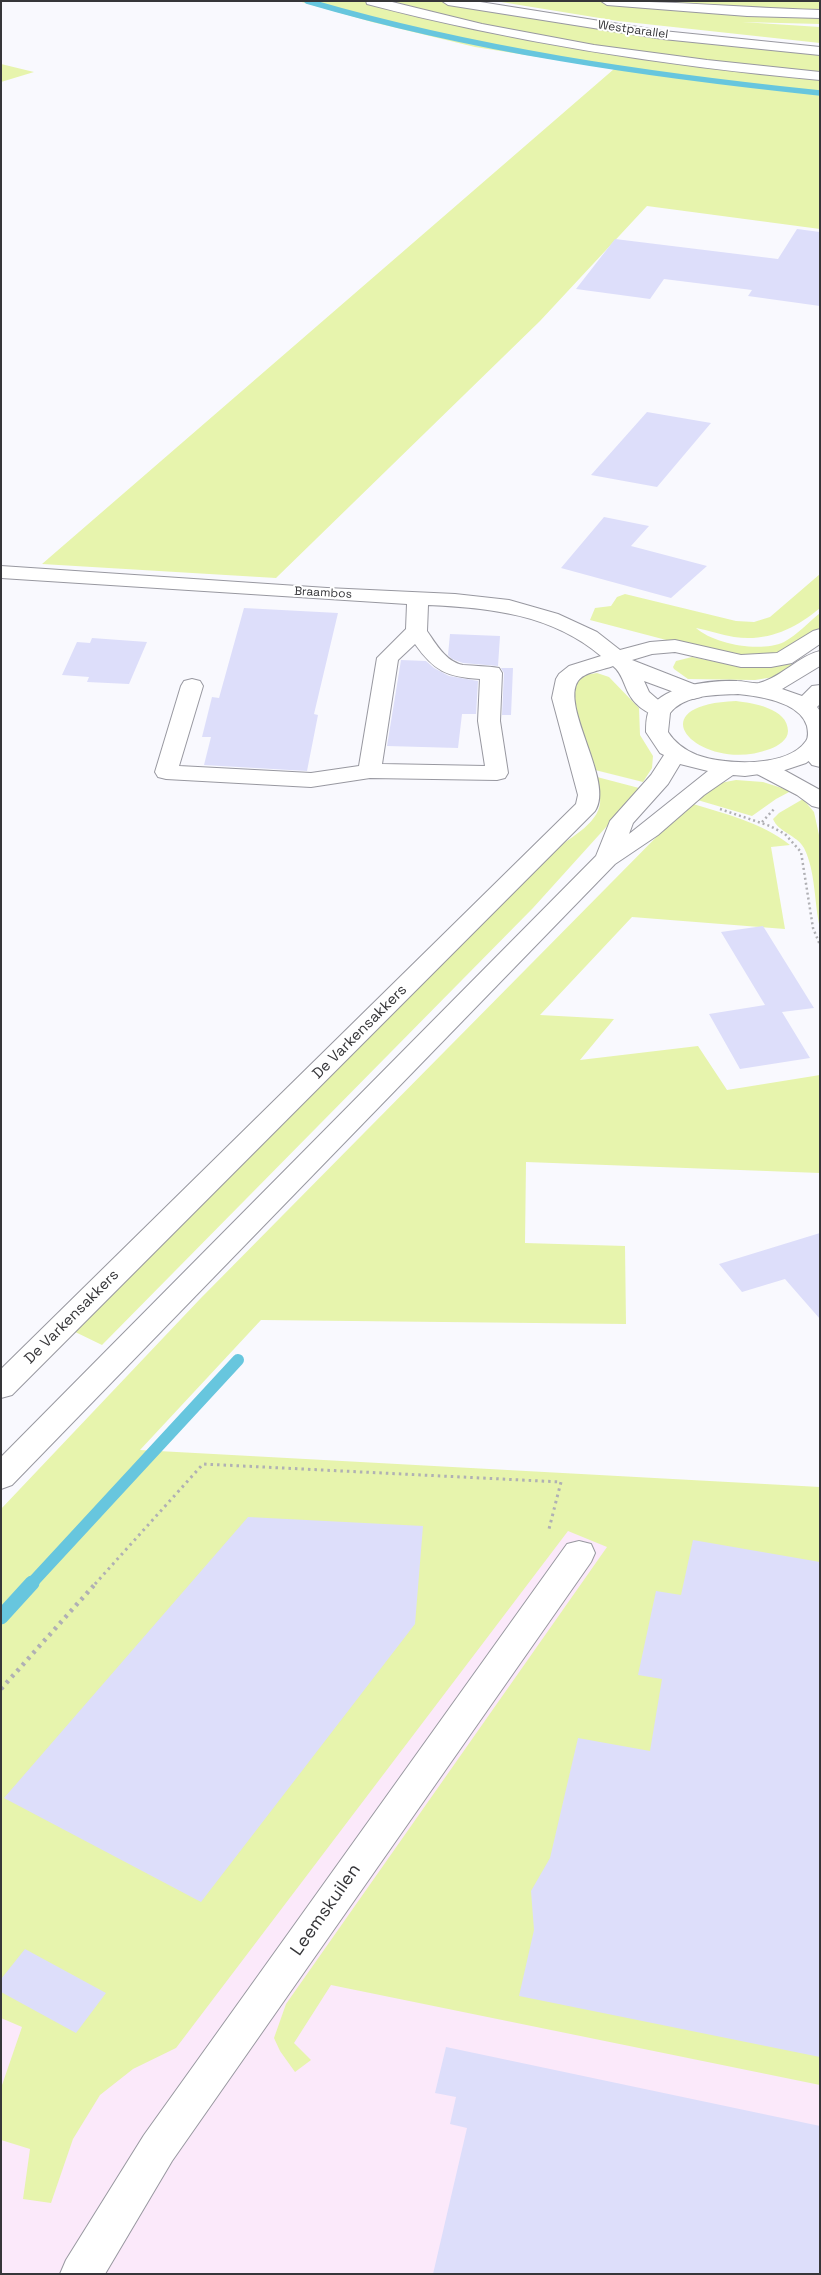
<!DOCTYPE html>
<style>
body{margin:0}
#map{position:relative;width:821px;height:2275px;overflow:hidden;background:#f9f9fe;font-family:"Space Grotesk",sans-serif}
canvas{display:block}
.frame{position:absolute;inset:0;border:2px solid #363639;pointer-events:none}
</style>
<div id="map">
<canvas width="821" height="2275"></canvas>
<div class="frame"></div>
</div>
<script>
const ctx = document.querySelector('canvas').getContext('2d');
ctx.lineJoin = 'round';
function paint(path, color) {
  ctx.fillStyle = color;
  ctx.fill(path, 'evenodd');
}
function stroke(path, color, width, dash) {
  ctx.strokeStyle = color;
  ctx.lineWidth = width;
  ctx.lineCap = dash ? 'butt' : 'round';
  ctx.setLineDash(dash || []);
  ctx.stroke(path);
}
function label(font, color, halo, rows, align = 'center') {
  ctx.font = font + ' "Space Grotesk",sans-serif';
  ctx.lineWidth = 4;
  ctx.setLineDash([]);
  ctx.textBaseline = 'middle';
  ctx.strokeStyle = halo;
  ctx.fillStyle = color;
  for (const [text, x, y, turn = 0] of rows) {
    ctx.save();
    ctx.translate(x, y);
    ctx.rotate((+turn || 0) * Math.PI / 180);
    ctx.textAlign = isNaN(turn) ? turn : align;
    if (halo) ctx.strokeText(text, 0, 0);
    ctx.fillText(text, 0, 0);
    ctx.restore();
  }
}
const industrial = new Path2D(`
 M224,1474L820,1525V2274H1V1734Z`);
const green = new Path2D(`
 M298,1H363L419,16L732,69L820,80V229L647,206L540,321L276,578L42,564L614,69L475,47L372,22Z
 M379,1H438L471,8L820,52V73L676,58L524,34Z
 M495,1H589L820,16V24L742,22L820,27V43L618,21Z
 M623,1H820V13Z
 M1,64L34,72L1,82Z
 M820,574V608C795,629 767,642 734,637C721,635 708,630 696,628C714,644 760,653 784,642C797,635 809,622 820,613V629L779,654L735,658L590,620L595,608L611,606L617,597L625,594L736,621L754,622L770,617Z
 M692,657L732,665L784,661L795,666L774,677L755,680L688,679L674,669L673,667L676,661Z
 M597,673L609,677L639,708L640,735L653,756L652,768L643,782L591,769L585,756L571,685L585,675Z
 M736,701C752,703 788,708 788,731C788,740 778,746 770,749C702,775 632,705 736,701Z
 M597,777L639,788L608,825L533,908L102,1345L67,1328L554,850C570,838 603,821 600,798C600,791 596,785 594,779Z
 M736,780L763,782L791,791L776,799L752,816L694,799L715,784Z
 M803,799L814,812L819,835L820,928C814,903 816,872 804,848C797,835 778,832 773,819L779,813Z
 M690,803C725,814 761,822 790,845L771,847L785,929L632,917L540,1015L614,1019L580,1060L698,1046L727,1090L820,1075V1173L526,1162L525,1243L625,1246L626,1324L261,1320L140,1450L820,1487V2085L331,1985L294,2043L311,2060L295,2072L280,2051L274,2038L286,2004L607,1547L568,1531L176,2048L133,2069L100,2095L73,2139L51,2203L23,2199L30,2149L1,2140V2088L22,2027L1,2018V1509L200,1299Z`);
const streamFar2 = new Path2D(`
 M307,1C474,50 647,75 820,93`);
const streamFar1 = new Path2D(`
 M31,1584L238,1360`);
const stream = new Path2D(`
 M1,1617L32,1583`);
const building = new Path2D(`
 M797,229L820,232V306L748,296L752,290L664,279L650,299L576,289L615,239L778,259Z
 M647,412L711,423L657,487L591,475Z
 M604,517L649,526L631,546L707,566L671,598L561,568Z
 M244,608L338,613L314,714L318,715L307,771L204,765L211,737H202L212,697L219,698Z
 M450,634L500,636L498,666L463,663L452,659L448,655Z
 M92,638L147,642L129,684L87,682L89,677L62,675L77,642L90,643Z
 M401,660L426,661L434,668L449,676L478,681L476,714H462L458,748L387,746Z
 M501,668H513L511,715H502L504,673Z
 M763,926L814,1008L782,1012L810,1058L740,1069L709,1014L765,1005L721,932Z
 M820,1233V1319L785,1279L742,1292L719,1264Z
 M248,1517L423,1526L415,1624L201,1902L4,1798Z
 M693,1540L820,1562V2057L519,1996L534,1930L531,1891L550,1858L578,1738L650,1751L662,1679L638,1675L656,1591L681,1595Z
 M25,1949L106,1993L76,2033L1,1992V1979Z
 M446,2047L820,2126V2274H433L467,2128L450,2124L456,2097L435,2093Z`);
const pathFar2 = new Path2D(`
 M720,809L770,826L785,834L801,852L813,928L820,945
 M762,822L775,808`);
const pathFar1 = new Path2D(`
 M95,1584L203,1464L561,1482L549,1529L551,1531`);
const path = new Path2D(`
 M1,1689L96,1583`);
const minor = new Path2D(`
 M1,566L327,588L455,594L509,600L558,614L597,632L620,650L650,642L675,640L741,655L777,653L813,631L820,629V644L792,663L771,667H741L675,652L652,654L632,660L701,687L704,692L701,697L693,699L644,681L649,692L671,711L668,716C653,719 636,707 629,694C624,685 622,673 613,666C603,670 584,672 578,681C560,707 615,782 595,811L12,1395L1,1398V1369L576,804L578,795L552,698L556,679L559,674L569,666L601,656C551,614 491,608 428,605L427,631C436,644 446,662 463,665C475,666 487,666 499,668L502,673L500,721L508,773L505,778L497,780L370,778L311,787L166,779L158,777L155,772L181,686L184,681L192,679L200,681L203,686L179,766L311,773L359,766L377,658L406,629L407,604L1,578ZM415,644C434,671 447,677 480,679L478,721L485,766L382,764L398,660Z
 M811,744L820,747V767L812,765L800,751L803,746Z
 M765,762L773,764L820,790V808L812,806L797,795L757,774L754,769L757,764Z
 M579,1541L591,1544L595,1553L591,1562L172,2161L105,2274H60L66,2260L144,2135L567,1544Z`);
const major = new Path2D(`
 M366,1H388L482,24L594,45L707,60L820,72V80C667,66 516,43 367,4Z
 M442,1H474L663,31L820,47V55L663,39L448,5Z
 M601,1C674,1 747,8 820,10V18L747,16L607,5Z
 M820,651V666L782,689L802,696L812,686L820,685V704L817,707L820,711V752L806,763L782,771L745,776L733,775L704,795L658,835L615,864L12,1485L1,1489V1457L596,856L610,821L651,775L664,755L660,753L646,732C646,726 646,719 648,713C658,685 712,680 737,681C744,681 753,684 759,683C782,677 798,656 820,651ZM738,694C759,696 800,702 807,726C808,731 809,737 806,741C787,768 725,765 697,755C685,750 675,743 668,732L670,713C685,694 716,695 738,694ZM680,764L708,771L629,834L633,823L668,784Z`);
const farStreetnames = [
 ["Westparallel",633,30,8],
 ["Braambos",323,593,3]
];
const streetNames = [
 ["De Varkensakkers",360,1032,-45],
 ["De Varkensakkers",72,1317,-45]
];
const nearStreetnames = [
 ["Leemskuilen",326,1910,-55]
];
paint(industrial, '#fbe9fa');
paint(green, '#e7f4ad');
stroke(streamFar2, '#67c6de', 5.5);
stroke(streamFar1, '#67c6de', 12);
stroke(stream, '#67c6de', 15);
paint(building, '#dddefa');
stroke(minor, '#9898a0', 2);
stroke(major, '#9898a0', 2);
stroke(pathFar2, '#b0b0b4', 2.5, [2, 3]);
stroke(pathFar1, '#b0b0b4', 3, [2.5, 4]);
stroke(path, '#b0b0b4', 4.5, [3, 5]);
paint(minor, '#fff');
paint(major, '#fff');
label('12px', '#363639', '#fff', farStreetnames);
label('15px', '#363639', '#fff', streetNames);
label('18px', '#363639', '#fff', nearStreetnames);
</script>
